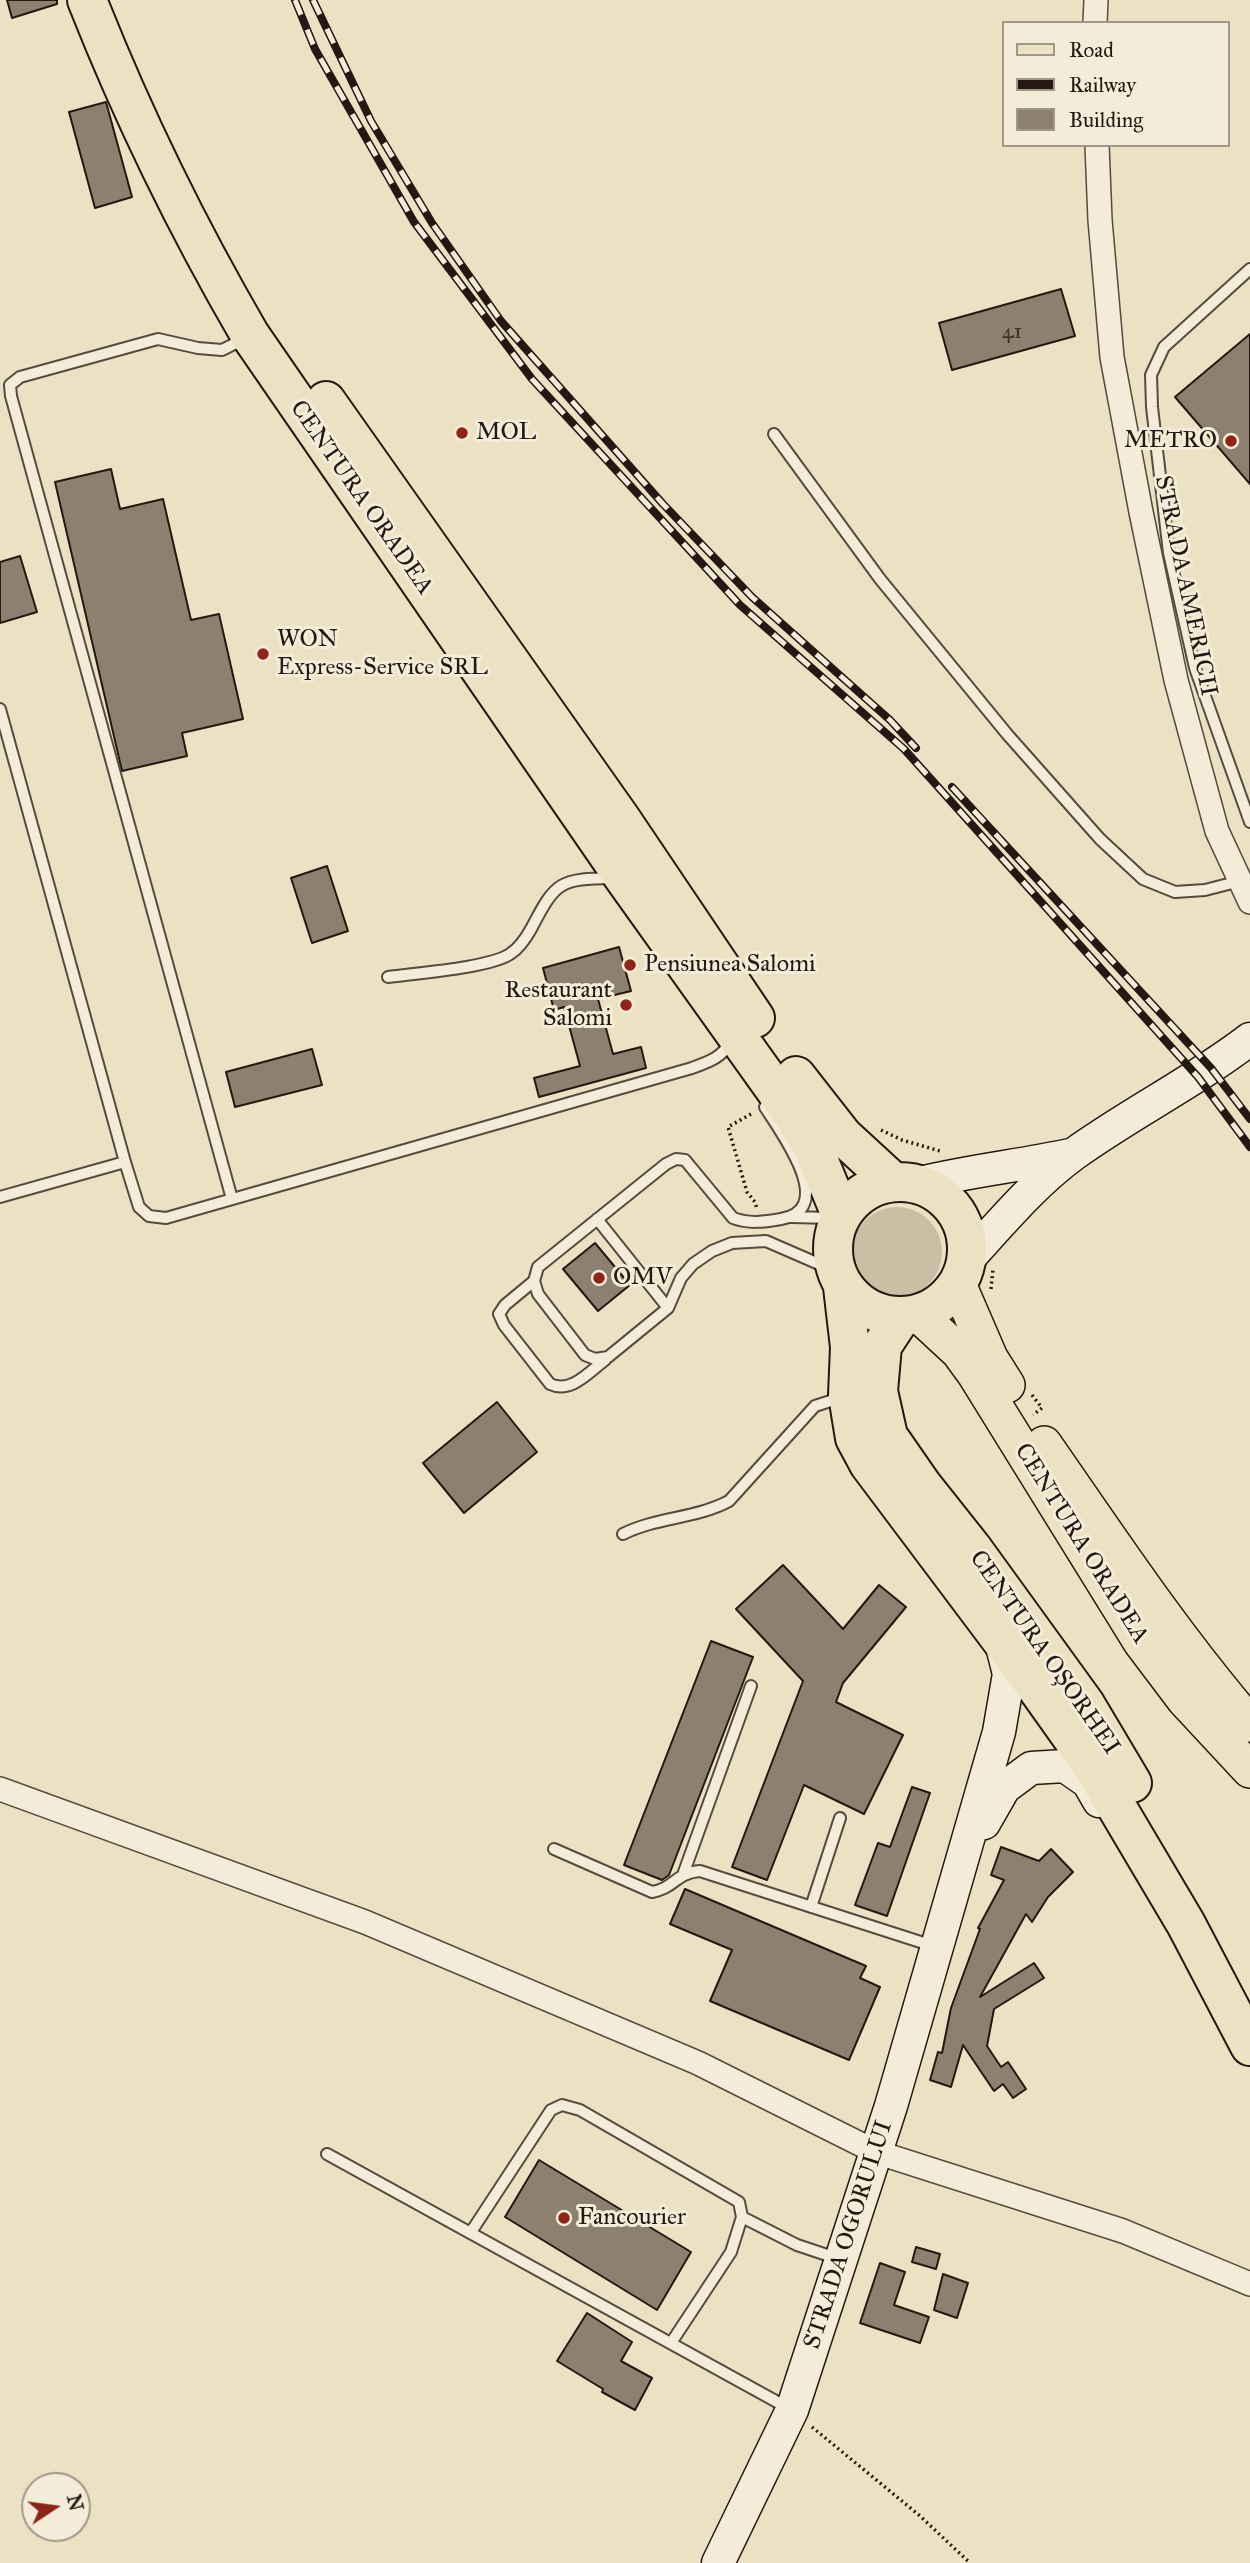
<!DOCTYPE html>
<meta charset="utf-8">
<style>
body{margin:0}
#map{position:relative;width:1250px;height:2563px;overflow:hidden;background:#ece2c3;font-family:"IM FELL Great Primer",serif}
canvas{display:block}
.legend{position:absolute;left:1002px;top:21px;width:228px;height:126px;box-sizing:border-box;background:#f3ecd8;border:2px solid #a19789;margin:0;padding:9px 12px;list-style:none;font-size:21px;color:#251712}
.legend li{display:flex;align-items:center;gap:14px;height:35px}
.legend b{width:35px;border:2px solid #a19789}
.north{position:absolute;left:21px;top:2472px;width:70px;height:70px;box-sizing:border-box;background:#f3ecd8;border:2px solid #a19789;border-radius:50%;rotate:77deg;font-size:19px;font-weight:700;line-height:28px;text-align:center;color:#251712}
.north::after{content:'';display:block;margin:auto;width:24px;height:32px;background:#8f2418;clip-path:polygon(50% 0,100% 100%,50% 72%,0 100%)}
</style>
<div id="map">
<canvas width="1250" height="2563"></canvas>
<ul class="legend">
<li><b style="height:9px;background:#ece2c3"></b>Road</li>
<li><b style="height:9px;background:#251712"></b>Railway</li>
<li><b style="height:19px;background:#8c816e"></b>Building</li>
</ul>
<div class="north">N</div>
</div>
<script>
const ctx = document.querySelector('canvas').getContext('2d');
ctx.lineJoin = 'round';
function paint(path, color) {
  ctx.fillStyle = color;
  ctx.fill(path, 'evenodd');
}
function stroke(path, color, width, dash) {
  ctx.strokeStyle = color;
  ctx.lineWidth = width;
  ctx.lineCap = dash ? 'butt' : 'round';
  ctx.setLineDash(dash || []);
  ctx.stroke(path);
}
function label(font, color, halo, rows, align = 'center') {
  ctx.font = font + ' "IM FELL Great Primer",serif';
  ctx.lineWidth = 6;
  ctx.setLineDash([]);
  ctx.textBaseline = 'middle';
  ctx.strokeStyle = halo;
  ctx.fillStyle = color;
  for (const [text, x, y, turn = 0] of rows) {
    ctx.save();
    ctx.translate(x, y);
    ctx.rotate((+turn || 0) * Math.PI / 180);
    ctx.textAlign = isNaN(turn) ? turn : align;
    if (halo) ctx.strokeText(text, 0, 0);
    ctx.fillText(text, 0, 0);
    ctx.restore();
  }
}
const green = new Path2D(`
 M852 1252a45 45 0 1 1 90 0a45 45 0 1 1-90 0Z`);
const building = new Path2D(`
 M7,0H57V4L12,18Z
 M106,102L132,197L95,208L69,112Z
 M1061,289L1075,336L952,370L939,323Z
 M1250,334V484L1175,397Z
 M111,469L120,509L163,499L191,620L219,614L243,719L182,733L187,756L122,771L55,482Z
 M20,556L37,612L0,623V562Z
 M327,866L348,931L312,943L291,878Z
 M619,947L631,991L598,999L613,1054L641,1047L646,1068L539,1097L534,1078L580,1066L564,1007L554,1010L543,968Z
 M312,1049L322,1085L235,1107L226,1072Z
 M595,1243L630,1285L598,1311L563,1269Z
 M497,1402L537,1452L464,1513L423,1463Z
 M783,1565L843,1629L879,1585L906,1607L843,1683L836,1702L903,1735L864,1814L804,1785L767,1880L732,1867L803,1681L736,1609Z
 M711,1641L753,1657L669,1875L662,1880L624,1865Z
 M912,1787L930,1793L887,1916L855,1905L878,1843L890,1847Z
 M1001,1847L1039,1861L1051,1849L1073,1872L1048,1897L1032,1922L1026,1914L980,1997L1034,1963L1044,1978L994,2009L987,2046L1001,2067L1008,2062L1026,2089L1013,2098L1003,2084L994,2091L963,2045L951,2087L930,2080L938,2052L942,2053L951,2008L980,1929L978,1928L1004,1880L991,1875Z
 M685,1889L866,1966L860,1978L880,1987L849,2060L710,2001L732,1950L670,1924Z
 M539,2160L691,2252L657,2310L505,2217Z
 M916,2247L940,2254L936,2269L912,2262Z
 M880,2263L905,2272L894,2305L929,2317L920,2343L860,2323Z
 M943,2274L968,2283L957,2318L934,2310Z
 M587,2313L632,2342L621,2361L652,2378L635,2410L602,2392L603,2389L557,2361Z`);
const path = new Path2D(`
 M751,1114L728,1127L747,1192L755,1202L757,1209
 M881,1130L902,1140L940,1151
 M991,1289L993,1269
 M1032,1395L1042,1408L1033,1415
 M812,2427L920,2516L970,2563`);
const lane = new Path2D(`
 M1250,269L1164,347L1151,375L1152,407L1169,553L1195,668L1250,822
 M774,434L880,579L1007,734L1100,839L1143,879L1175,892L1205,890L1240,881
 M0,709L125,1162L139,1207L149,1216L166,1218L692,1068C708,1062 722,1058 730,1042
 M388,977C416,973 489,968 510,954C518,949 526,938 531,929C556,881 559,879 614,878
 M765,1107C780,1131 839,1209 781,1219C764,1222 749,1224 733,1218L685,1160L676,1159L666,1164L538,1267L534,1281L538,1294L585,1355L595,1359L608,1357L668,1308L681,1278L693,1264L712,1251L732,1243L766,1241L835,1271
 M0,1197L125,1162
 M232,1199L11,396L10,385L20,377L158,339L198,348L222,350L244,339
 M791,1217L833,1218
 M597,1219L668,1308
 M534,1281L505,1305L499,1314L504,1325L550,1384C571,1394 589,1372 605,1360
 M623,1534C657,1517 695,1519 729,1501L815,1406L843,1397
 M554,1849L652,1892C675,1888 675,1873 700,1871L933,1946
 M684,1872L751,1686
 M811,1907L840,1818
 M327,2154L790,2409
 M742,2217L797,2245L839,2259
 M471,2232L551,2110L562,2105L580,2110L739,2202L742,2217L731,2252L671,2343`);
const street = new Path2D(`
 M1095,23L1096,0
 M1097,145L1100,220L1112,357L1141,512L1176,680L1217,831L1250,902
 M0,1789L365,1922L698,2063L876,2152L1123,2231L1250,2284`);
const secondary = new Path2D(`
 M916,1184C967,1171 1019,1166 1070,1155
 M967,1260C1001,1223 1033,1184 1074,1154C1131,1113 1194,1082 1250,1039
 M984,1823L1004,1788L1031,1768L1065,1766L1088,1782L1099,1801
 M718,2563L792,2410L891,2106L999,1732L1009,1674L1000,1638`);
const primary = new Path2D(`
 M958,1284L990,1358L1007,1385
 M919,1315L959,1352L975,1374L1141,1642L1184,1699L1250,1770
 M1044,1444C1110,1539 1174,1636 1250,1724`);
const highway = new Path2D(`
 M87,0C134,119 186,225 250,335L624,878L794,1116L816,1154L841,1215
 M326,401L621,819L755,1018
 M796,1076L843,1136L893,1182
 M833 1249a67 67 0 1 1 134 0a67 67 0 1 1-134 0Z
 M843,1287L850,1347L848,1395L855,1438L869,1464L1029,1677L1093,1767L1186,1924L1250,2046
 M901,1317L882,1346L878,1391L888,1436L922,1485L972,1548L1085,1704L1132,1783`);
const rail = new Path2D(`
 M295,0L315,49L414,222L532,379L740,605L904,749L1198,1077L1250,1147
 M313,0L371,121L432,223L501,321L663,504L752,597L890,720L916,748
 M952,787L1211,1068L1250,1119`);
const markers = [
 [462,433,7,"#8f2418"],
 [1231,441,7,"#8f2418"],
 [263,654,7,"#8f2418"],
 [630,965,7,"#8f2418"],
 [626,1005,7,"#8f2418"],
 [599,1278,7,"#8f2418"],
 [564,2218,7,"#8f2418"]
];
const numberNames = [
 ["41",1012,333]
];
const poiNames = [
 ["MOL",476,433],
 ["METRO",1217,441,"right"],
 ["WON",277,640],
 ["Express-Service SRL",277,668],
 ["Pensiunea Salomi",644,965],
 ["Restaurant",612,991,"right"],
 ["Salomi",612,1019,"right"],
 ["OMV",613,1278],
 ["Fancourier",578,2218]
];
const streetNames = [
 ["CENTURA ORADEA",361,498,55],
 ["STRADA AMERICII",1185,586,78],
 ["CENTURA ORADEA",1081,1544,58],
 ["CENTURA OȘORHEI",1044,1653,55],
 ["STRADA OGORULUI",849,2235,-72]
];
paint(green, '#cabfa5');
paint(building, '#8c816e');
stroke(building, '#251712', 2);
stroke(lane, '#574a3e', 14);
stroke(street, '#574a3e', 26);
stroke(secondary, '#251712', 35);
stroke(primary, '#251712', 38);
stroke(highway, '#251712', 42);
stroke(path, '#251712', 3.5, [2, 3.5]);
stroke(lane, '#f3ecd8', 10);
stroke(street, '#f3ecd8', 23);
stroke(secondary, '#f3ecd8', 32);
stroke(primary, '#ece2c3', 35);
stroke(highway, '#ece2c3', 38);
stroke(rail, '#251712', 8);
stroke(rail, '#f3ecd8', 5, [16]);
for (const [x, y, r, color] of markers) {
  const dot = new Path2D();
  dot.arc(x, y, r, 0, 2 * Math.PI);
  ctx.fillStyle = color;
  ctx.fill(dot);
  stroke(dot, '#f3ecd8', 2.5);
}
label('21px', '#3f3229', null, numberNames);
label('24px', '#251712', '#f3ecd8', poiNames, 'left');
label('24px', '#251712', '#f3ecd8', streetNames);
</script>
